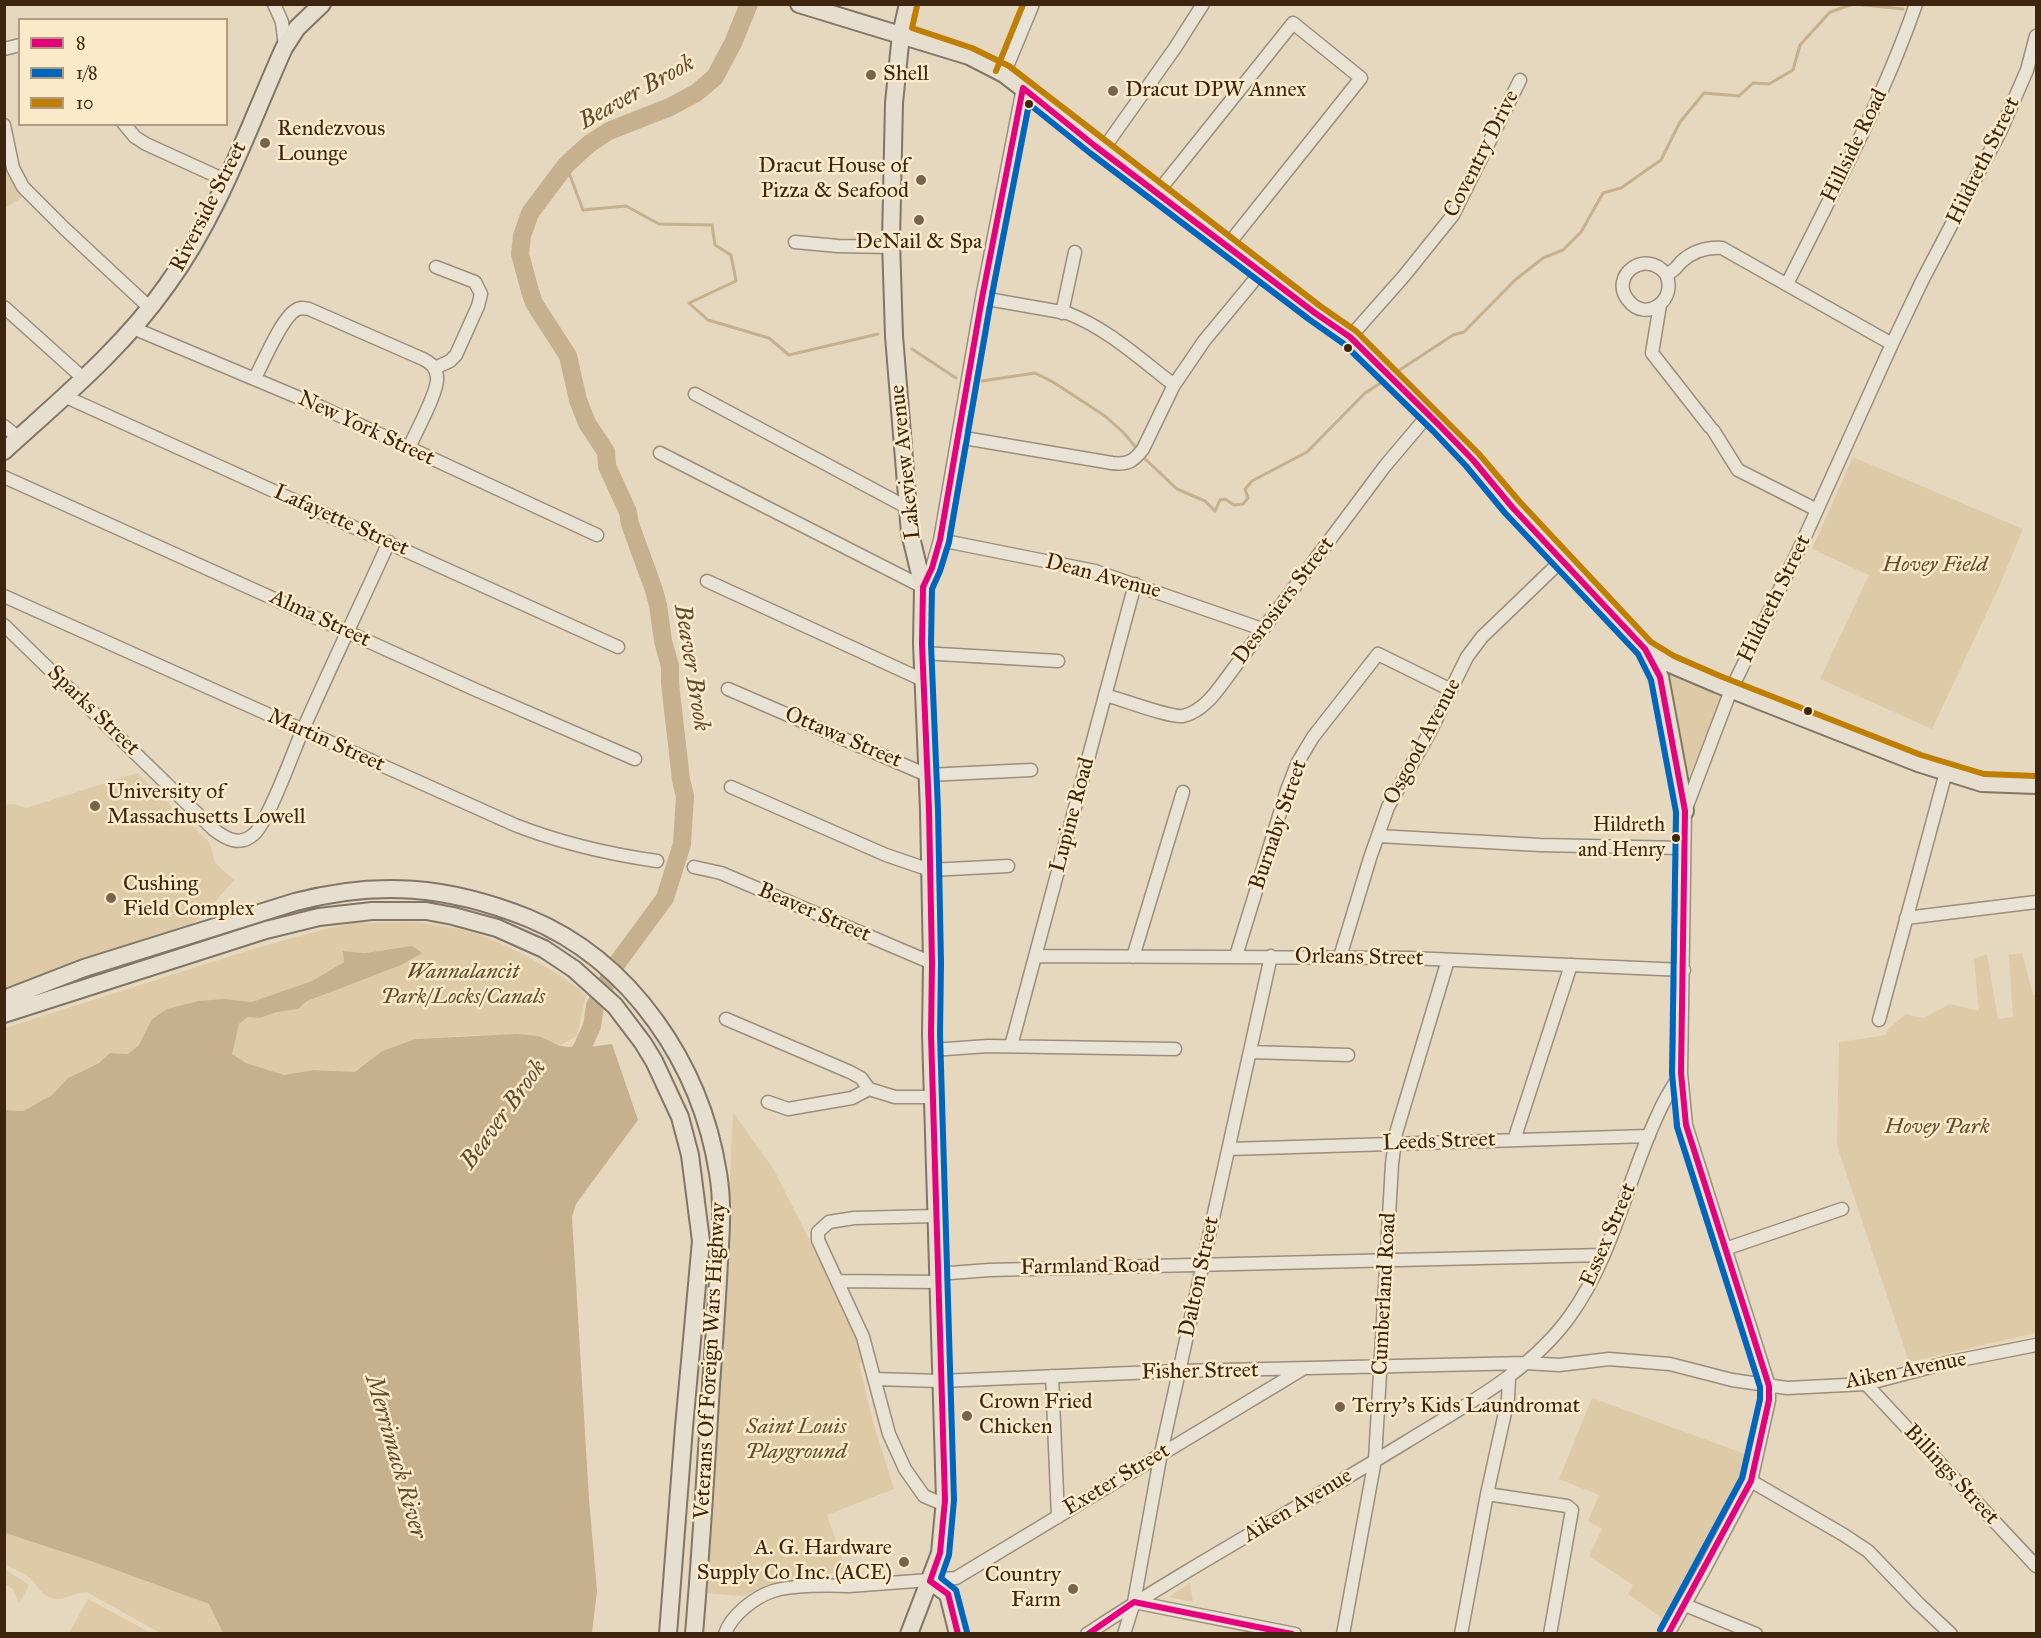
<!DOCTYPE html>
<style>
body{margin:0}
#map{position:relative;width:2041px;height:1638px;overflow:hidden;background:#e6d8be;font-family:"IM FELL Great Primer",serif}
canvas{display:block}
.frame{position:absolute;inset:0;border:6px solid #3d2510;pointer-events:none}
.legend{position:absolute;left:18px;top:18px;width:210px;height:108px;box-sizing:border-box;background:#faeaca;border:2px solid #ae9b80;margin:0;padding:8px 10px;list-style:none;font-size:18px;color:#3d2510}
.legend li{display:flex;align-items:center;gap:12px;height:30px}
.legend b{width:30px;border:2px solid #ae9b80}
</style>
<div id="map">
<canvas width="2041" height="1638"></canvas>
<div class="frame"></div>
<ul class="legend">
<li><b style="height:8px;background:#e5007d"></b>8</li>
<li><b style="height:8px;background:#0065bd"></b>1/8</li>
<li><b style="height:8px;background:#bf7f05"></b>10</li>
</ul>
</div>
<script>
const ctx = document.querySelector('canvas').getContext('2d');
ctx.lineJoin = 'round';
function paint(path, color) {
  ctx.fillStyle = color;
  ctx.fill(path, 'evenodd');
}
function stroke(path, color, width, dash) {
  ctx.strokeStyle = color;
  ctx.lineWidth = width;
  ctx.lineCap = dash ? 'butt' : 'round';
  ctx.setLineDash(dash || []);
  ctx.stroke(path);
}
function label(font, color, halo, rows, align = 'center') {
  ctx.font = font + ' "IM FELL Great Primer",serif';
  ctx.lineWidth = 5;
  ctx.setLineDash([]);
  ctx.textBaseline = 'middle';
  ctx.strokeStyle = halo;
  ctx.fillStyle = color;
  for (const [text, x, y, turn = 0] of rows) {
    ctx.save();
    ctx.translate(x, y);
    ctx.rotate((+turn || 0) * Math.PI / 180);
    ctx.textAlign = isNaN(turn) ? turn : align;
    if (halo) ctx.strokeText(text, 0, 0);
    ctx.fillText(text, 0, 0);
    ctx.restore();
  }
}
const green = new Path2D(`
 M4,165L14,186L23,197L5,208Z
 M1853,457L2023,529L1998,589L1932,729L1820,679L1869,575L1812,549Z
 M1664,670L1723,696L1689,776L1686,778Z
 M137,773L210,843L215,863L234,880L202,917L184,928L153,941L5,988V805L14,804L26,808Z
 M416,922C434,925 453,927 471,932C504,942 560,972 586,995L577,1036L559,1046L539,1036L475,1035L415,1039L382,1051L355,1072L313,1070L284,1075L246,1063L231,1054L239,1024L248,1017L260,1018L277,1012L298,1009L307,1001L374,974L388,949L365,953L344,951V962L312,981L278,994L252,1002L225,999L152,1020L139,1045L128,1054L110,1053L99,1063L68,1078L52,1095L23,1111L5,1110V1028L253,949L325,929L354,923Z
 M2022,953L2033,995H2036V1333L1909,1362L1837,1146L1839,1042L1886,1035L1887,1030L1906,1014L1923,1018L1950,1004L1979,1011L1974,959L1987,954L1998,1019L2013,1017L2009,955Z
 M733,1112L774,1170L855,1330L866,1362L859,1363L873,1422L894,1489L827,1515L846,1571L781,1581L742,1596L705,1593L722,1351Z
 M1592,1398L1745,1454L1741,1481L1666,1621L1628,1594L1633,1585L1589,1556L1602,1529L1588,1521L1599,1495L1559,1479Z
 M5,1533L94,1562L209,1604L223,1633H160L87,1592C74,1592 66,1600 55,1599C41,1597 39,1586 30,1578C23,1572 12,1569 5,1564Z
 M5,1569L29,1585L19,1604L13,1589L5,1584Z
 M1190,1583L1193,1602L1169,1597Z
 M88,1599L151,1633H69Z`);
const water = new Path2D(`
 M412,946L422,953L401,965L307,1001L298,1009L277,1012L260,1018L248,1017L239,1024L232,1054L246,1063L284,1075L313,1070L355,1072L382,1051L415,1039L516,1034L539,1036L560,1046L582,1048L612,1044L638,1120L576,1204L572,1217L589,1499L597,1591L592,1633H223L209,1604L94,1562L5,1533V1110L23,1111L52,1095L68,1078L99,1063L110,1053L128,1054L139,1045L152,1019L167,1009L199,1001L225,999L252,1002L312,981L344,962L343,951L365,953Z`);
const stream = new Path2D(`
 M1855,4L1903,9
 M566,165L583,210L626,206L659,224L712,225L715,245L731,255L736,281L689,303L708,320L769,338L789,355L878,334
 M912,349L956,378
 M1395,373L1453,335L1464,332L1515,280L1543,258L1563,250L1581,232L1603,193L1621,188L1661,160L1680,122L1704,93L1739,96L1753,83L1769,84L1793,70L1800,45L1830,12L1853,4
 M982,381L1035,373L1053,382L1105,416L1123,432L1138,450
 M1142,456L1177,489L1205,501L1215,511L1220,500L1225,499L1234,505L1243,504L1248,498L1245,489L1252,481L1307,452L1365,393L1385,380`);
const river = new Path2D(`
 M569,1067L582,1048L592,1026L595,1006L615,966L665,898L682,844L685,796L681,780L670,683V666L663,641L658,605L654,590L630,524L628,512L607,466L606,452L587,423L578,400L568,356L534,303L530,291L520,254L522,236L530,213L566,165L589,144L609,131L670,107L696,93L715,77L733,43L749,4`);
const minor = new Path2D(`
 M274,4L282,22L285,46
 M4,49L20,45
 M1004,74L1033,4
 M124,124L135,137L146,144L225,180
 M4,125L13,168L23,187L65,229L150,308
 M1102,151L1175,48L1203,4
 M1157,193L1293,23L1361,78L1227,246
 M795,242L838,246L891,247
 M1666,274C1678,301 1645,323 1628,300C1609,276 1645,248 1666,274C1673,272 1676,268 1681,262C1693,251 1706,247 1722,248L1892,344
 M1787,284C1833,192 1882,102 1916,4
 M982,298L1067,313C1107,328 1140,359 1174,385
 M1660,305L1652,353L1710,427
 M4,307L83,378
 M1062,313L1075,252
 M133,328L321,407L597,535
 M1350,337L1404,276L1453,215L1520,80
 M435,368L450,361L456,355L478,306L481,294L475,282L436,267
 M255,378C263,363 282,317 296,310C300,307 304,308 309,309L423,359C431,363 436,367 437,377C439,391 415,433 409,448
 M695,394L908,508
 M64,396L618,647
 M4,426L19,438
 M1713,430L1738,470L1817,510
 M958,437L1112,463C1128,465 1134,461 1143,449L1174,385L1204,341L1261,272
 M660,453L923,587L932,568L940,540L982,298L1023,88
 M4,477L476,690L635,759
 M940,540L1095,571L1262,629
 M707,581L923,680
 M4,596L515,825C561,843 608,854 657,861
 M4,625L213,829C226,839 240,847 254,834C268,822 292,755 301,734C329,670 360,606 389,542
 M922,653L1058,661
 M728,689L927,775L1031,770
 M1105,695C1121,699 1170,718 1183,716C1205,711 1219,688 1231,672L1385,466L1429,414
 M731,787L886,855L930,870L1008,866
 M1378,836L1540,845L1683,848
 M694,867L721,873L932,963
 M1906,918L2036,902
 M1035,956L1410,958L1684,970
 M1236,956L1287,790L1298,762L1313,737L1378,654L1451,690
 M1133,957L1183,792
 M1340,957L1370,858L1388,807L1431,730L1467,657L1482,637L1562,560
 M726,1019L850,1072L861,1078L869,1089
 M1879,1020L1946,772
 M1011,1046L1135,584
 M932,1050L988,1046L1175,1049
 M1250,1052L1348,1055
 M768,1102L788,1109L852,1098L869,1089L895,1097H933
 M1514,1140L1571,965
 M1229,1149L1649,1136
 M936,1216L854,1218L829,1222L818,1232V1240L863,1337L889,1434L905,1469L924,1496L945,1505
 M1725,1249L1842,1209
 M937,1274L989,1270L1603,1255
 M838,1281L938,1282
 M1052,1376L1058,1517
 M875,1379L940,1381L1179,1371L1526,1363L1559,1365L1609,1359L1670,1364L1732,1380L1787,1388L1866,1384L1950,1362L2036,1345
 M1866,1384L2036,1566
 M1751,1481L1844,1535L1868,1551L1918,1603L1951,1634
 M1487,1494L1567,1506L1572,1510L1550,1634
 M1134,1602L1295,1634
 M1685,1605L1756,1634
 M725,1634C731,1615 755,1597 773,1591C792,1585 829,1585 849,1586L956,1578L1301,1370
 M1087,1634C1190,1566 1300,1507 1406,1442C1465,1405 1529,1373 1570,1316C1614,1255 1627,1179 1659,1112C1665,1098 1674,1085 1681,1073
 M1124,1634L1134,1602L1161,1453L1271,956
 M1343,1634L1375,1460L1392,1164L1396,1133L1448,960
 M1461,1634L1487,1494L1508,1399L1509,1378
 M1668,1634L1705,1568L1751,1481L1769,1400V1386L1686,1125L1681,1073L1685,811L1731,690L1803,541L1892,344L1922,281L2001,130L2027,70L2036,36`);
const major = new Path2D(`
 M799,4L969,56L1004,74L1315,313L1350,337L1439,425L1473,460L1512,507L1645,649L1670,664L1717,684L1918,763L1982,783L2036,785
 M908,4L901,34L894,103L891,241L894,336L910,533L923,587L922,644L929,810L932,963L931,1034L945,1500L940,1553L909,1634
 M4,451C61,399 123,348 167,285C219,214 248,128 284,48L297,28L322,4
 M1646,649L1660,677L1685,811
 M4,999L84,968L295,902C378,880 448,886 528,918C632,961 701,1065 718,1173C723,1202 721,1232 719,1261C717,1302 714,1344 711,1385C706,1468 701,1551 694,1634
 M4,1014L266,930L319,917L372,911H426L453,916L497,928L544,949L574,969L594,987L615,1006L643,1043L654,1061L680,1117L690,1155L701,1241L684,1427L668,1634
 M930,1581L948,1594L958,1634`);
const bus1 = new Path2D(`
 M958,1634L948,1594L930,1581L940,1553L945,1500L931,1034L932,963L929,810L922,644L923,587L932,568L940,540L982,298L1023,88L1095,146L1315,313L1350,337L1439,425L1473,460L1512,507L1645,649L1660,677L1685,811L1681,1073L1686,1125L1769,1386V1400L1751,1481L1668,1634
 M1088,1634L1134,1602L1292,1634`);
const bus2 = new Path2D(`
 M967,1632L956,1590L941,1578L949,1555L954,1500L940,1034L941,963L938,810L931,644L932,589L940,571L949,542L991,300L1029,104L1090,153L1310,320L1344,344L1433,431L1466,466L1505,513L1638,654L1651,680L1676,812L1672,1073L1677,1127L1760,1387V1399L1742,1478L1660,1630`);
const bus3 = new Path2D(`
 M917,6L912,28L972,48L1009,66L1320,306L1356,331L1479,454L1519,501L1651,642L1674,656L1720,676L1921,755L1984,774L2036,776
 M996,71L1023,4`);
const markers = [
 [871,75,6,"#78644d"],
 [1113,91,6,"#78644d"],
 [1029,104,5,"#3d2510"],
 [265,143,6,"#78644d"],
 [921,180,6,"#78644d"],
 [919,220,6,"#78644d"],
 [1348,348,5,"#3d2510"],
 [1808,711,5,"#3d2510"],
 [95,806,6,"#78644d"],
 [1676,838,5,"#3d2510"],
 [111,898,6,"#78644d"],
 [1340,1407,6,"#78644d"],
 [967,1416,6,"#78644d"],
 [904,1562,6,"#78644d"],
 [1073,1589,6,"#78644d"]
];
const busNames = [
 ["Hildreth",1665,826],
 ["and Henry",1665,851]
];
const poiNames = [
 ["Shell",883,75],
 ["Dracut DPW Annex",1125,91],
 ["Rendezvous",277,130],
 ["Lounge",277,155],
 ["Dracut House of",909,167,"right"],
 ["Pizza & Seafood",909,192,"right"],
 ["DeNail & Spa",919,243,"center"],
 ["University of",107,793],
 ["Massachusetts Lowell",107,818],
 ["Cushing",123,885],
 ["Field Complex",123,910],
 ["Crown Fried",979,1403],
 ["Chicken",979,1428],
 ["Terry's Kids Laundromat",1352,1407],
 ["A. G. Hardware",892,1549,"right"],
 ["Supply Co Inc. (ACE)",892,1574,"right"],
 ["Country",1061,1576,"right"],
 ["Farm",1061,1601,"right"]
];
const streetNames = [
 ["Hillside Road",1855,146,-64],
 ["Coventry Drive",1482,154,-63],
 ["Hildreth Street",1984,161,-64],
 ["Riverside Street",209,207,-63],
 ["New York Street",366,429,25],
 ["Lakeview Avenue",906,462,-96],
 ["Lafayette Street",341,521,24],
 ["Dean Avenue",1103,577,15],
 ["Hildreth Street",1775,599,-64],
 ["Desrosiers Street",1284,601,-53],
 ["Alma Street",320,619,25],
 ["Sparks Street",93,711,44],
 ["Ottawa Street",843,738,23],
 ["Martin Street",326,741,24],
 ["Osgood Avenue",1423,742,-62],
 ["Lupine Road",1073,815,-75],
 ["Burnaby Street",1279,825,-71],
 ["Beaver Street",814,913,23],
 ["Orleans Street",1359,958,1],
 ["Leeds Street",1439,1142,-2],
 ["Essex Street",1609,1235,-67],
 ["Farmland Road",1090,1267,-1],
 ["Dalton Street",1200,1277,-78],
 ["Cumberland Road",1385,1294,-87],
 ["Veterans Of Foreign Wars Highway",711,1361,-87],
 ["Aiken Avenue",1906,1371,-11],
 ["Fisher Street",1200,1372,-1],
 ["Billings Street",1951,1475,47],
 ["Exeter Street",1117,1480,-31],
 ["Aiken Avenue",1298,1506,-31]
];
const parkNames = [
 ["Hovey Field",1935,566],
 ["Wannalancit",463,973],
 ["Park/Locks/Canals",463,998],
 ["Hovey Park",1937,1128],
 ["Saint Louis",796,1428],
 ["Playground",796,1453]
];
const waterNames = [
 ["Beaver Brook",637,93,-29],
 ["Beaver Brook",691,668,81],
 ["Beaver Brook",504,1115,-54],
 ["Merrimack River",395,1457,74]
];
paint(green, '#decaa6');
paint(water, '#c6b08d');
stroke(stream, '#c6b08d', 3);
stroke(river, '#c6b08d', 18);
stroke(minor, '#9a8e7d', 15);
stroke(major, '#817667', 20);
stroke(minor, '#e9e3d6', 12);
stroke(major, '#e6dece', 16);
stroke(bus1, '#e5007d', 6);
stroke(bus2, '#0065bd', 6);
stroke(bus3, '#bf7f05', 6);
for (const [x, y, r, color] of markers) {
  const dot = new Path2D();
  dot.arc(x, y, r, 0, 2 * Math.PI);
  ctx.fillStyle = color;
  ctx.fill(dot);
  stroke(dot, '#faeaca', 2);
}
label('20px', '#3d2510', '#faeaca', busNames, 'right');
label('22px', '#3d2510', '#faeaca', poiNames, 'left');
label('22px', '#3d2510', '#faeaca', streetNames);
label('italic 22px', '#644c30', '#faeaca', parkNames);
label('italic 24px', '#624a2f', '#faeaca', waterNames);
</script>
